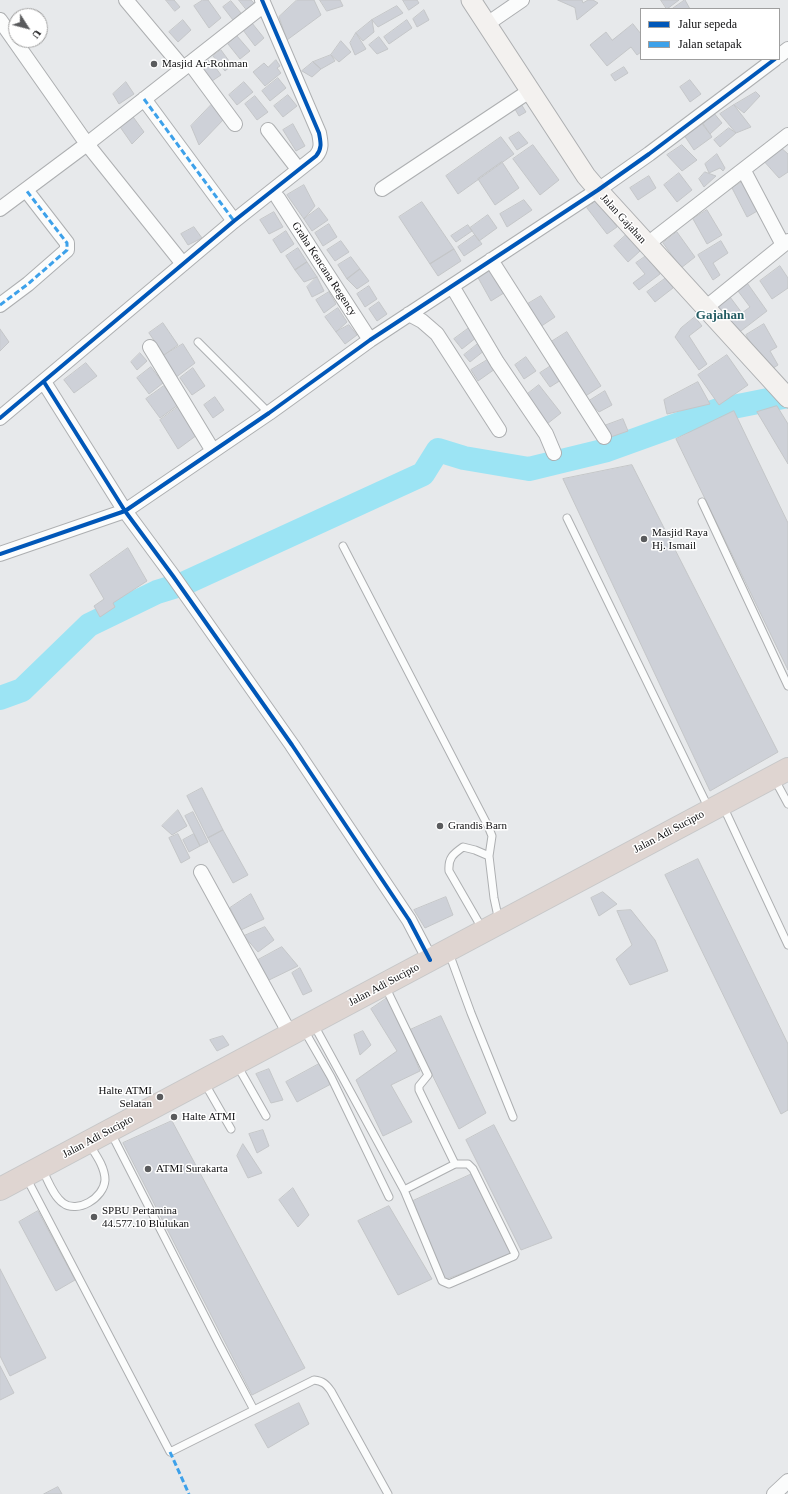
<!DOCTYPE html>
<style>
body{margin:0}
#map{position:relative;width:788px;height:1494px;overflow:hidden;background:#e7e9eb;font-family:"Times New Roman",serif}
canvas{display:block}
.legend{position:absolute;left:640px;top:8px;width:140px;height:52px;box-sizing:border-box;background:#fff;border:1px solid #9f9f9f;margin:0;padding:5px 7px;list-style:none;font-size:12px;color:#0e0e10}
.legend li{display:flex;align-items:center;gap:8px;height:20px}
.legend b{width:20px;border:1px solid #9f9f9f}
.north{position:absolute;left:8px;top:8px;width:40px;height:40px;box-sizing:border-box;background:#fff;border:1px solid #9f9f9f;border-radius:50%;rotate:126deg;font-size:11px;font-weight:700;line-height:16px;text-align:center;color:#0e0e10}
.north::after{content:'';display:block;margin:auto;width:14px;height:18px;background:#5a5b5d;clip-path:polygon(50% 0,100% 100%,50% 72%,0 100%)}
</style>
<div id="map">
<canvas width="788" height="1494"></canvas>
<ul class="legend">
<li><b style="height:5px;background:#0057b8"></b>Jalur sepeda</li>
<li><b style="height:5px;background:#3da1ea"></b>Jalan setapak</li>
</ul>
<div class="north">U</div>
</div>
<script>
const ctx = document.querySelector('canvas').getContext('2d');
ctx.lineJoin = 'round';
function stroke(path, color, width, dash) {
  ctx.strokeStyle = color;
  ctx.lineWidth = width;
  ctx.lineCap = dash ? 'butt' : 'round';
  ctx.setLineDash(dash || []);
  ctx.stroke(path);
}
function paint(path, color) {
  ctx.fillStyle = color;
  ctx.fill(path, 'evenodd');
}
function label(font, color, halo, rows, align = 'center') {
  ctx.font = font + ' "Times New Roman",serif';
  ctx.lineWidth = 3;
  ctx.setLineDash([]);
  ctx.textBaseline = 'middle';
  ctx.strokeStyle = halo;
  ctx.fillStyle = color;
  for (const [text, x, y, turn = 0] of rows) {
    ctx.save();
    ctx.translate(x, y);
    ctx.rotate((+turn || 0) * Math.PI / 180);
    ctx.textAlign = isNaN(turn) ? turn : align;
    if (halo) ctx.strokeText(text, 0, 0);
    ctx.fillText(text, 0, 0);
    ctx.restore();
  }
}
const river = new Path2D(`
 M0,698L22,690L89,625L157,592L183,584L423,474L438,450L464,458L529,469L607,450L718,410L788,396`);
const building = new Path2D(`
 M166,0H174L180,7L175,11Z
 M203,0H208L221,18L209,28L194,6Z
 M239,0H251L255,4L247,10Z
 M297,0H314L321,15L287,40L279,17Z
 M320,0H340L343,6L327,11Z
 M403,0H417L419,3L409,10Z
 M558,0H582L583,3L588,0H593L598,3L577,20L575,8Z
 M661,0H679L667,9Z
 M685,0L690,9H672Z
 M231,1L241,13L233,20L223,7Z
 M397,6L403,13L378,27L372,20Z
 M424,10L429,20L417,27L413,19Z
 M183,20L191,30L178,42L169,32Z
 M372,20L374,32L363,41L356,33Z
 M407,20L412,28L389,44L384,37Z
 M252,23L264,38L255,46L243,30Z
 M633,24L641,34V52L637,55L631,47L607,66L590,45L606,32L612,40Z
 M356,33L366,49L355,55L350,43Z
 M237,36L250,51L240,59L228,44Z
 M379,37L388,49L377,54L369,45Z
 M341,41L351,52L339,62L331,55Z
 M221,50L232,65L225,71L213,56Z
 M331,55L335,61L321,69L313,62Z
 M210,60L221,75L212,81L201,67Z
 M276,60L280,66L277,68L281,73L265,86L253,72L264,63L268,67Z
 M313,62L321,69L312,77L302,71Z
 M624,67L628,73L615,81L611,75Z
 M278,78L286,88L270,101L262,91Z
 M690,80L701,94L690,102L680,87Z
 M126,82L134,94L119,104L113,94Z
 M244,82L253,92L237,105L229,95Z
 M756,92L760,96L744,113L734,105Z
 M288,95L297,106L283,117L274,106Z
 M255,96L268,112L257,120L245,104Z
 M518,99L526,112L519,116L512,104Z
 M214,102L224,119L199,145L191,126Z
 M734,105L751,127L736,133L720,114Z
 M713,112L722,123L710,134L703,125Z
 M131,114L144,132L132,144L118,124Z
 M700,119L712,137L694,150L682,132Z
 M293,124L305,146L296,151L283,130Z
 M729,128L736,133L720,147L714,140Z
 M519,132L528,143L517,150L509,138Z
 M501,137L514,154L458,194L446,176Z
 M533,145L559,180L540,195L513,159Z
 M682,145L697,160L682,171L667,155Z
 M779,146L788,154V172L779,178L762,159Z
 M717,154L725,168L723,171L720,168L709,173L705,164Z
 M502,162L519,188L495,205L478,179Z
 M705,172L716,176L704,187L699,179Z
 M679,173L692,190L677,202L664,185Z
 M649,176L656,188L638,200L630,188Z
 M744,181L759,210L747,217L732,188Z
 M304,185L315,206L304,219L287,195Z
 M524,200L532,210L507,227L500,214Z
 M598,200L617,227L607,234L587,208Z
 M422,202L454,249L430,264L399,217Z
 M319,208L328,220L312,231L304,219Z
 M707,210L722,235L707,244L693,219Z
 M274,212L283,227L269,234L260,220Z
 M488,215L497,228L479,241L470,228Z
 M329,224L337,237L323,246L315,233Z
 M468,225L472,231L456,242L451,236Z
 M194,227L202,238L188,245L181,234Z
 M286,231L294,244L281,253L273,240Z
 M677,232L695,257L681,268L663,243Z
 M475,235L482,244L464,256L458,247Z
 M626,235L640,251L628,262L614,246Z
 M341,241L349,252L335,261L327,250Z
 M721,241L728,253L713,263L720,275L713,280L698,255Z
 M298,248L307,262L295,270L286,256Z
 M454,249L461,261L438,276L430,264Z
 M646,256L660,274L639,290L633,283L645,274L636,263Z
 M351,257L360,269L347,279L338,265Z
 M307,262L317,277L304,282L295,270Z
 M490,264L507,291L491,301L476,274Z
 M780,266L788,278V288L772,299L760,281Z
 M360,269L369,281L357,289L347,279Z
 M317,277L324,291L312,297L307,287Z
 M666,278L673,288L655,302L647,292Z
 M745,280L767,311L737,334L717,307L730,297L742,313L750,307L735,287Z
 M369,286L377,299L365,307L357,294Z
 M329,292L336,304L324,313L316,300Z
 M541,296L555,317L540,327L526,305Z
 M379,302L387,314L377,321L369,309Z
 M338,308L347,322L336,332L325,317Z
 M695,317L702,326L689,336L707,364L699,370L675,337L681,328Z
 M163,323L178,345L164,355L149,333Z
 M764,324L777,347L770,351L778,365L767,372L746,335Z
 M349,325L357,335L345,344L336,332Z
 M469,328L477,337L462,349L454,339Z
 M0,329L9,342L0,351Z
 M567,332L601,386L584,397L551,342Z
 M479,343L485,350L470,362L464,355Z
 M183,344L195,363L175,378L163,356Z
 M140,353L147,361L137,370L131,362Z
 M727,355L748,385L719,405L698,375Z
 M526,357L536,371L524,379L515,365Z
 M489,359L495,369L478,381L471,370Z
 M86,363L97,376L74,393L64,380Z
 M551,366L561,380L550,387L540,373Z
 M151,367L163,383L149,394L137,378Z
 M193,368L205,386L192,395L180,378Z
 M698,382L710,404L667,414L664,400Z
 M539,385L561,413L547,424L525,396Z
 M164,386L178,405L160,418L146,399Z
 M605,391L612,405L599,412L589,401Z
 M215,397L224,410L213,418L204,405Z
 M777,406L788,424V464L757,412Z
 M178,407L197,435L178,449L160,420Z
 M734,411L788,523V670L676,439Z
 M623,419L628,431L608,438L604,426Z
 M632,465L778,752L710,791L563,479Z
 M128,548L147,581L113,603L115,607L100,617L94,606L104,599L90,575Z
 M202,788L223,830L208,838L187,796Z
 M178,810L187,826L172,835L162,826Z
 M193,812L208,842L200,846L185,816Z
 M223,830L248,875L233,883L208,838Z
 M178,834L190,858L181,863L169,838Z
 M194,834L200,846L189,852L183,840Z
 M698,859L788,1044V1110L781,1114L665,875Z
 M603,892L617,904L599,916L591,898Z
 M251,894L264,919L241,930L230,908Z
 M446,897L453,915L425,928L414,910Z
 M631,910L655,940L668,971L630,985L616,959L632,945L617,911Z
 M265,927L274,940L258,952L244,936Z
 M282,947L298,966L267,981L258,960Z
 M300,968L312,991L303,995L292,973Z
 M390,996L420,1071L391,1085L412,1122L383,1136L356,1080L397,1051L371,1009Z
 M441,1016L486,1113L459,1129L410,1030Z
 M363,1031L371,1045L360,1055L354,1035Z
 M223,1036L229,1045L217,1051L210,1040Z
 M319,1064L331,1084L297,1102L286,1082Z
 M269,1069L283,1100L271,1103L256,1074Z
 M172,1121L305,1368L252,1395L123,1143Z
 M494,1125L552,1238L521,1250L466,1140Z
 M263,1130L269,1146L257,1153L249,1134Z
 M243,1144L262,1173L248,1178L237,1156Z
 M472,1174L514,1254L444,1280L413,1201Z
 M293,1188L309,1215L298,1227L279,1200Z
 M389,1206L432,1279L398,1295L358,1221Z
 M38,1211L75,1280L56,1291L19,1222Z
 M0,1269L46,1358L10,1376L0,1356Z
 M0,1366L14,1393L0,1400Z
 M299,1403L309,1424L268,1448L255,1425Z
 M58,1487L62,1494H44Z`);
const lane = new Path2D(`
 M198,342L269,413
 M702,502L788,686
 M567,518L709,809
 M343,546L488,826L492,836L489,856
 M774,778L788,804
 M723,806L788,945
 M483,930L449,871C448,858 453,854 463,847L475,850L489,856L494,898L499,921
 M449,953L471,1013L513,1117
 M385,986L428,1075L419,1086V1090L455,1164
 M314,1025L404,1190L442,1281L449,1284L514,1256L515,1254L473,1169L468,1164H455L404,1190
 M304,1030L331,1077L389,1197
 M237,1065L266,1116
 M204,1082L231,1129
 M111,1133L219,1344L254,1410
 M42,1169C48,1180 53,1196 63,1203C77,1214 104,1198 105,1180C105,1167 96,1155 89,1144
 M26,1177L170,1452L314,1380C323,1381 326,1384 331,1391L388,1494`);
const street = new Path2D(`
 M126,0L183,68
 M0,20L87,144L183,264
 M487,24L522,0
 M779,56L788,49
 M190,63L235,124
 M144,99L234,221
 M268,130L298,169
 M744,171L783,245
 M382,189L531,90
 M278,198L370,340
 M0,209L87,144L264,5
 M646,245L788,135
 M491,260L604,437
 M452,286L497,362L546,434L554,453
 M0,305L28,284L67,250V243L26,190
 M704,309L788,241
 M409,314L422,321L437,334L499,430
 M150,347L213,451
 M44,382L125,511L173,576L292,745L409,920L430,960
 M0,418L234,221L316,156C322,149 321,143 319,133L262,0
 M0,554L125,511L269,413L370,340L598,190L649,154L775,59
 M201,872L290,1034
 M774,1494L788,1481`);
const secondary = new Path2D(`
 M471,0L586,176L598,190L788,398`);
const highway = new Path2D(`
 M0,1189L788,769`);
const quiet = new Path2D(`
 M144,99L234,221
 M0,305L28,284L67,250V243L26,190
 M170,1452L189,1494`);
const cycleway = new Path2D(`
 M44,382L125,511L173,576L292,745L409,920L430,960
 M0,418L234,221L316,156C322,149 321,143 319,133L262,0
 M0,554L125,511L269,413L370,340L598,190L649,154L775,59`);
const markers = [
 [154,64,4,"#5a5b5d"],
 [644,539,4,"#5a5b5d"],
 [440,826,4,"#5a5b5d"],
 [160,1097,4,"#5a5b5d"],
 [174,1117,4,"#5a5b5d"],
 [148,1169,4,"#5a5b5d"],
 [94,1217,4,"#5a5b5d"]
];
const poiNames = [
 ["Masjid Ar-Rohman",162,64],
 ["Masjid Raya",652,533],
 ["Hj. Ismail",652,546],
 ["Grandis Barn",448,826],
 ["Halte ATMI",152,1091,"right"],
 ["Selatan",152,1104,"right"],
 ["Halte ATMI",182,1117],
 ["ATMI Surakarta",156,1169],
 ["SPBU Pertamina",102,1211],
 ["44.577.10 Blulukan",102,1224]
];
const streetNames = [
 ["Jalan Gajahan",623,219,48],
 ["Graha Kencana Regency",324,269,57],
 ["Jalan Adi Sucipto",669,832,-28],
 ["Jalan Adi Sucipto",384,985,-28],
 ["Jalan Adi Sucipto",98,1137,-28]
];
const quarterNames = [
 ["Gajahan",720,316]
];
stroke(river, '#9ce4f4', 24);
paint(building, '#ced1d8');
stroke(building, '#c4c6c8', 1);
stroke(lane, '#adafb1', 9);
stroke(street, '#adafb1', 16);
stroke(secondary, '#adafb1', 21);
stroke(highway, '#c6c7c8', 24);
stroke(lane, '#fbfcfc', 7);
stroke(street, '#fbfcfc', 14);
stroke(secondary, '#f3f1ef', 19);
stroke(highway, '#dfd5d1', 22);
stroke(quiet, '#3da1ea', 3, [6, 3]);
stroke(cycleway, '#0057b8', 4);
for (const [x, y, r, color] of markers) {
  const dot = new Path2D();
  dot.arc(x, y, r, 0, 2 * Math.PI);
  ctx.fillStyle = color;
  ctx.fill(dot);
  stroke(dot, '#fff', 1.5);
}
label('11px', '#0e0e10', '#fff', poiNames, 'left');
label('11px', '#0e0e10', '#fff', streetNames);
label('bold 13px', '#215b62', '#fff', quarterNames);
</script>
